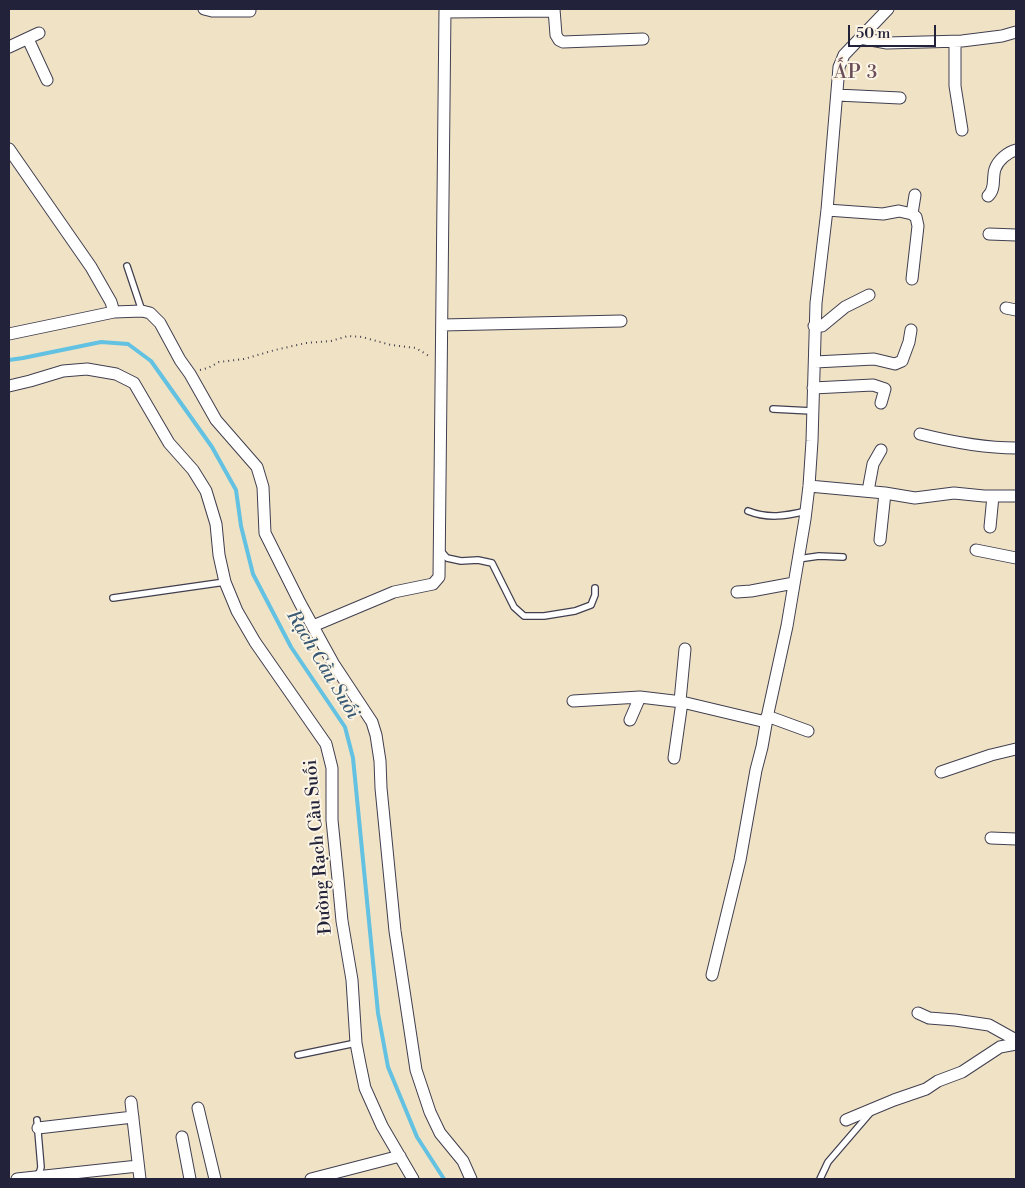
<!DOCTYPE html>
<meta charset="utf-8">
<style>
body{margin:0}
#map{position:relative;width:1025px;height:1188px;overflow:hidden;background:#f0e3c5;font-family:"Libre Bodoni",serif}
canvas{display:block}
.frame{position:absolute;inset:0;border:10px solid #22223b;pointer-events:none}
.scale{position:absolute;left:848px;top:25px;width:88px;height:22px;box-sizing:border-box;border:2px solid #22223b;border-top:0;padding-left:6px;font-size:15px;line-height:18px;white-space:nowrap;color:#22223b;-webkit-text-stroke:4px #fcf5e5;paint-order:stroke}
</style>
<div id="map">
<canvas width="1025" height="1188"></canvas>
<div class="frame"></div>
<div class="scale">50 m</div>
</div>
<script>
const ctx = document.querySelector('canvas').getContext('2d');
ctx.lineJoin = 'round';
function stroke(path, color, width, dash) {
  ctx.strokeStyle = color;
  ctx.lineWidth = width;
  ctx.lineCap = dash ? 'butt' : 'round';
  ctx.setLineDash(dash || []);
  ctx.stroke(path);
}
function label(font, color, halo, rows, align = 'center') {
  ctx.font = font + ' "Libre Bodoni",serif';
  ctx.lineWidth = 4;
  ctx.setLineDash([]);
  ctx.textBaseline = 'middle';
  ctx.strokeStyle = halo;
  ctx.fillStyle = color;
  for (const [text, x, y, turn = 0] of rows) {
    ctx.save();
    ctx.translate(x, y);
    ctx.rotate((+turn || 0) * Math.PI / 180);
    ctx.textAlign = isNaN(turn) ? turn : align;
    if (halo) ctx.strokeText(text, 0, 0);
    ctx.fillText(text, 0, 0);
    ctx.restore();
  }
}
const stream = new Path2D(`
 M9,360L23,358L101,342L128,344L151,361L212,447L236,490L241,526L253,574L291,647L345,727L353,758L378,1013L388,1067L417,1137L444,1179`);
const path = new Path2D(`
 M200,370L208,368L219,362L244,359L275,350L306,343L331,341L348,336L362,337L391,345L416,348L429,356`);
const service = new Path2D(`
 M127,266L142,311
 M773,409L812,411
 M748,511C768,519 786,516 806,511
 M441,551L447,558L461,561L478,560L492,563L514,607L524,616H544L575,611L591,605L595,595V588
 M798,559L819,556L843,557
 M113,598L225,582
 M298,1055L356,1043
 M36,1177L40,1171L41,1167L37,1120
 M820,1179L828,1162L871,1112`);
const minor = new Path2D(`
 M204,9L212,11H250
 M554,9L556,35L559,40L563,42L643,39
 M445,12L554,11
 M860,38L887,43L962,41L1002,36L1016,32
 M28,39L47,80
 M955,42V86L962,130
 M9,47L39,33
 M837,95L900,98
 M9,149L91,267L111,302L114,312
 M988,196C996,189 992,178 995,169C998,160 1008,152 1016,150
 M827,210L883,214L899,211L912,214L916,217L918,226L912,279
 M912,214L915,195
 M989,234L1016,235
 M1006,308L1016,310
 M442,325L621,321
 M814,326H822L845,307L869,295
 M9,334L114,312L142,311L150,313L160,323L180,360L190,374L216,420L257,467L263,487L265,533L300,603L333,663L372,722L376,735L380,761L381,788L395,931L416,1070L430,1112L440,1133L463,1161L471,1179
 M815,362L874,359L895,364L902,361L909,342L911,330
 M9,386L30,381L63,371L87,369L116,374L134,383L169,443L193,470L206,491L216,524L219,555L225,582L237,611L255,642L326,744L332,768V820L338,879L342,921L352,980L356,1043L360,1064L365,1088L382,1126L413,1179
 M813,388L873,385L885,389L881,403
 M920,434C952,442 984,448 1016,448
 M809,486L885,493L915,498L954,493L984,496H1016
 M868,491L873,464L881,450
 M990,527L993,496
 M880,540L885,493
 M976,550L1016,558
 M737,592L751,591L794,583
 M313,626L394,592L433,584L439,577L445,9
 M573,701L640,697
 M680,701L685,649
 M767,716L808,731
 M630,720L640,697L682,702L766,722
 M674,758L682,702
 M941,772L991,755L1016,749
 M991,838L1016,839
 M712,975L740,860L756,770L762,747L768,713L787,626L805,519L809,486L812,441L816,303L827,210L839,67L844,55L888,9
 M918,1013L929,1018L955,1020L989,1025L1016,1040
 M131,1102L140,1179
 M198,1108L215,1179
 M846,1120L894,1100L926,1089L938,1081L962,1072L1000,1047L1016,1044
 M38,1128L133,1117
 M182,1137L190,1179
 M17,1179L138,1166
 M311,1179L400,1156`);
const streetNames = [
 ["Đường Rạch Cầu Suối",319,847,-95]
];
const neighbourhoodNames = [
 ["ẤP 3",856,73]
];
const waterNames = [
 ["Rạch Cầu Suối",322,665,59]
];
stroke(stream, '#63c1e1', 4);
stroke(service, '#413f50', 8);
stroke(minor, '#413f50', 13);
stroke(path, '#413f50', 2, [1, 4]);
stroke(service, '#fff', 5.5);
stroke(minor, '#fff', 11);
label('18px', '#22223b', '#fcf5e5', streetNames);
ctx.letterSpacing = '1px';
label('19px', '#6a4e59', '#fcf5e5', neighbourhoodNames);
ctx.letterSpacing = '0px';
label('italic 19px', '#395a75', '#fcf5e5', waterNames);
</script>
